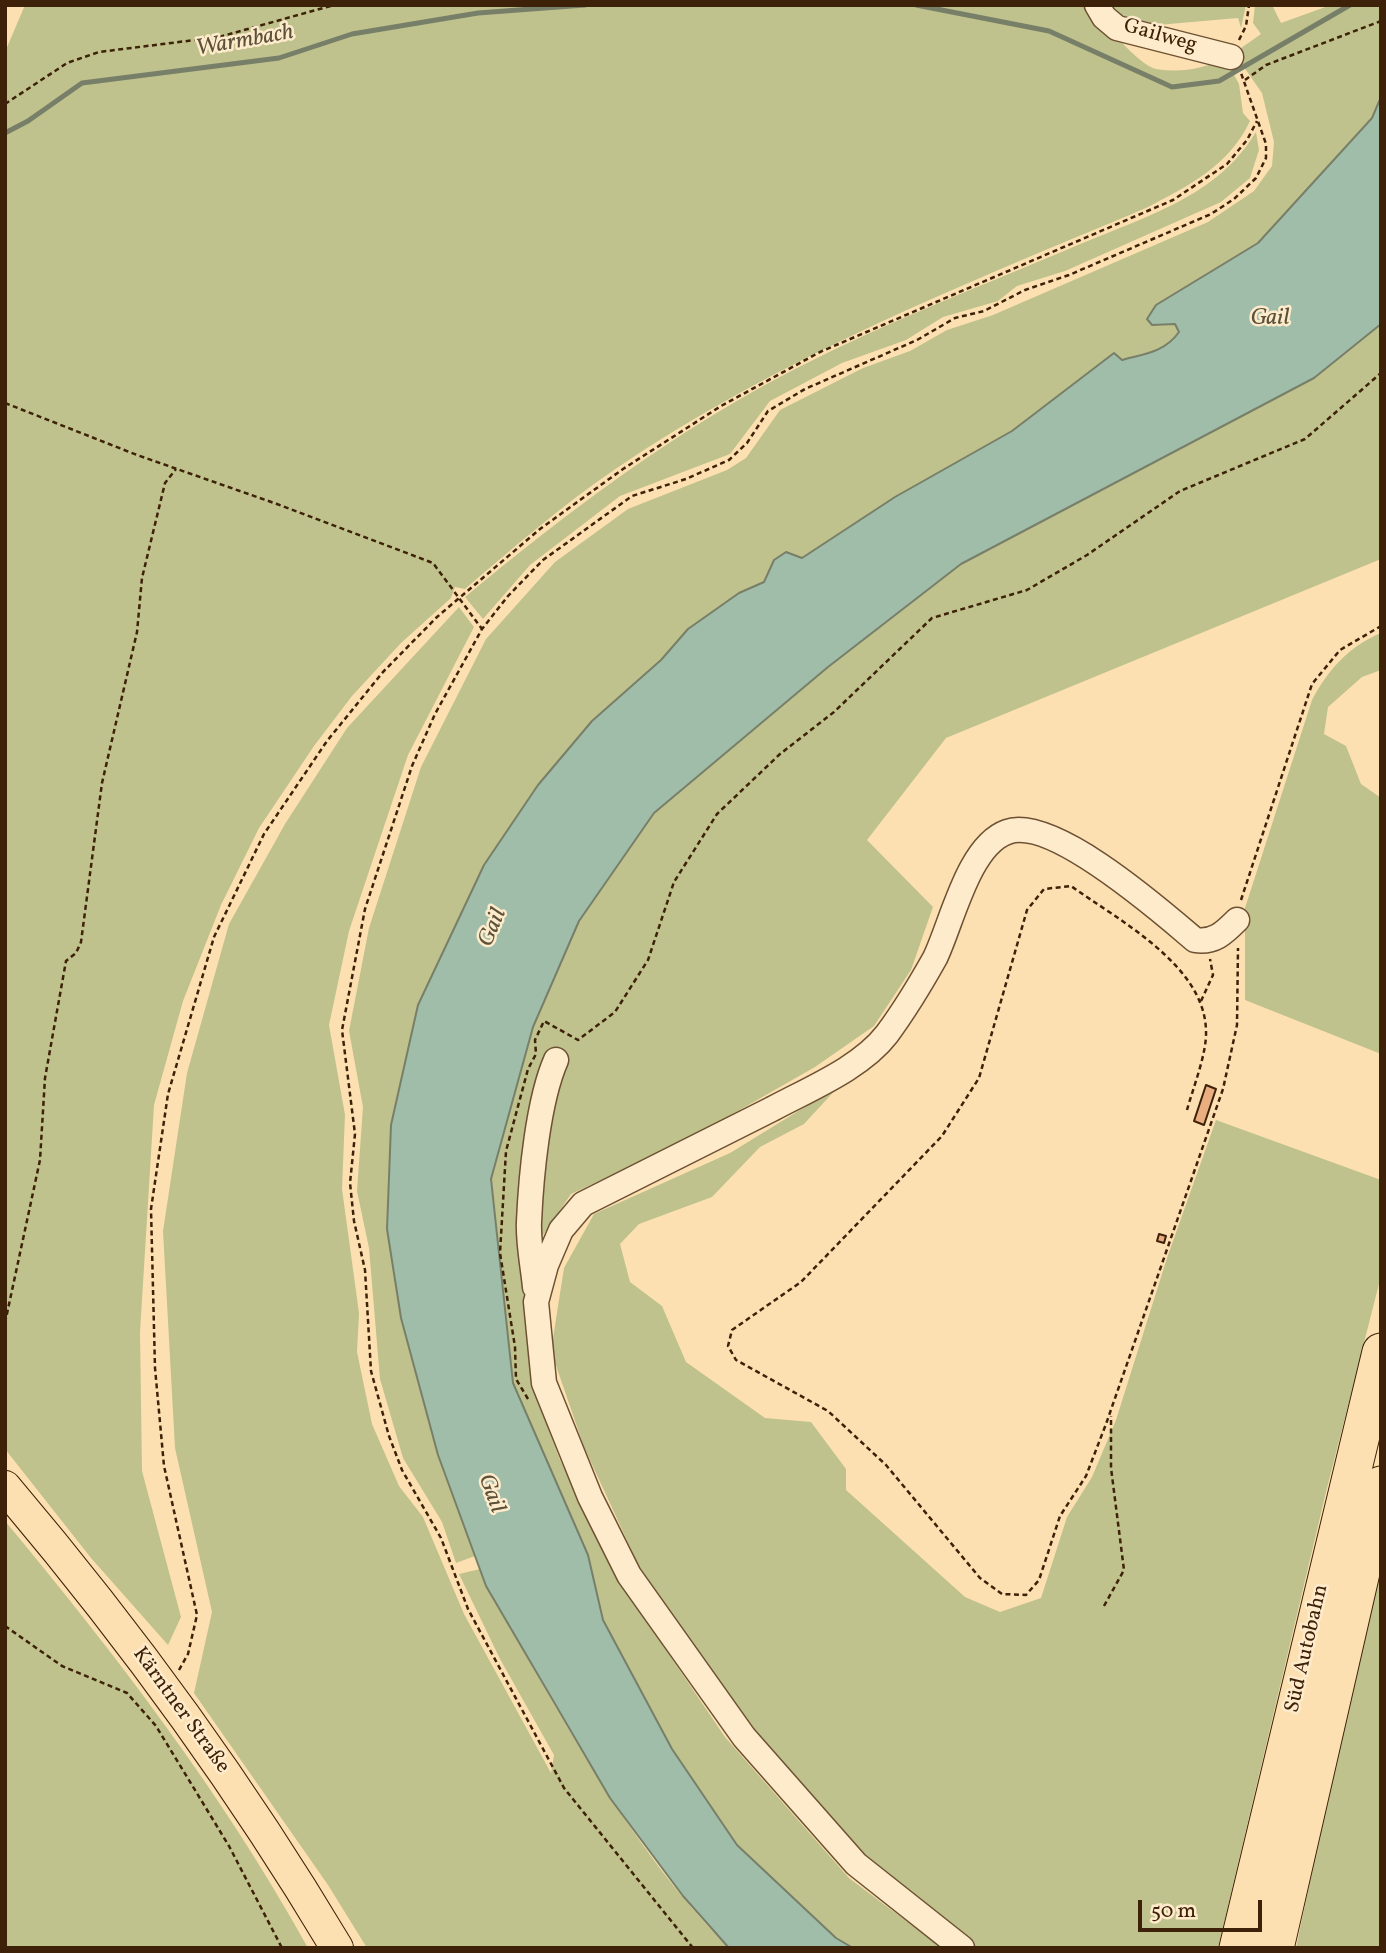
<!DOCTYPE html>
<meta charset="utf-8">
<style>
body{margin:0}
#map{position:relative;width:1386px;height:1953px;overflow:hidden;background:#fde0b1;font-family:Vollkorn,serif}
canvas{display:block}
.frame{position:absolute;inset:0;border:7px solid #3d2108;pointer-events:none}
.scale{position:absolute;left:1138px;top:1900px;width:124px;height:32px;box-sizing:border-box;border:4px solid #3d2108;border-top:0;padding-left:9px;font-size:21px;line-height:24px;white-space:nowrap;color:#3d2108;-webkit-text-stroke:5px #feebcc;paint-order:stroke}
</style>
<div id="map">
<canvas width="1386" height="1953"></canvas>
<div class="frame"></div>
<div class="scale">50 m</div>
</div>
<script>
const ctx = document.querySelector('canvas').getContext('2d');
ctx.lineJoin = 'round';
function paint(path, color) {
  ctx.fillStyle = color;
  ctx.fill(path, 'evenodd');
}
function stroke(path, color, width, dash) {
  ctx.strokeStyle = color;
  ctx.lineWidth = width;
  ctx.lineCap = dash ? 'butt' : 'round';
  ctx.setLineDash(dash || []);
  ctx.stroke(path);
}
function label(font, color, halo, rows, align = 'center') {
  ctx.font = font + ' Vollkorn,serif';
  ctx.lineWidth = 5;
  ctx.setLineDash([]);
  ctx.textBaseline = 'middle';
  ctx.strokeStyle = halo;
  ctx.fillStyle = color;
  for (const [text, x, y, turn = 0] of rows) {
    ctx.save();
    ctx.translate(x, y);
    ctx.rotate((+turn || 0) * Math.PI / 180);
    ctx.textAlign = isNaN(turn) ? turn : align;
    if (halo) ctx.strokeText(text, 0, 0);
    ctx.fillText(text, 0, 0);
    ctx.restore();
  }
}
const green = new Path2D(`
 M25,5H1091C1102,21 1138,65 1156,69C1180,73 1204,69 1225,58L1239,84L1243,113L1250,121C1229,166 1188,186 1146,208C963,285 779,357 614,470C561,506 513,548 465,589L455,587L451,598L401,643L352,696L314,746L259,828L221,905L183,1001L154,1105L140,1332L142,1471L181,1617L168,1645L91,1558L5,1449V52Z
 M1103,5H1246L1241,28L1238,18L1146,26L1120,20Z
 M1255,5H1272L1281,23L1331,5H1381V97L1372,117L1258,243L1156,305L1152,325L1175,324L1179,332C1165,352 1144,354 1121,360L1114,353L1012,431L895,497L802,558L786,552L774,560L764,582L739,593L688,629L661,660L592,721L538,785L484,865L387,1229L401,1318L438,1455L475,1556L456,1563L442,1522L403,1458L380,1379L369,1248L357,1191L363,1107L349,1031L369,928L421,767L486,639L555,562L628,509L727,470L746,458L780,410L863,368L910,351L947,330L993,315L1208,222L1254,191L1272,166L1274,142L1262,93L1234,53L1261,34L1253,23Z
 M1256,132L1259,150L1250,178L1221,202L1065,271L1017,286L998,301L943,317L906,340L842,363L770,401L730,454L620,496L530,565L483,619L465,597C570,510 673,432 795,369C884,323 979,287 1071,248C1117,228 1169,212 1210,182C1229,168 1243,153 1256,132Z
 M1381,324V559L946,738L867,840L933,907L911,970L874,1026L815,1067L687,1140L571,1194L539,1241L533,1388L560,1460L626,1591L725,1737L849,1878L942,1948H853L836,1938L737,1845L672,1749L603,1620L588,1555L513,1383L491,1179L533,1027L578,921L654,813L828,667L961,564L1314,378Z
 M459,607L474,627L408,755L349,931L329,1025L345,1115L342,1189L359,1313L357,1352L372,1424L399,1486L423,1517L464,1614L551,1773L554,1755L500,1659L459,1574L480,1569L486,1586C557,1707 628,1848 729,1948H367L328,1885L194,1693L212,1612L175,1448L163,1231L187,1073L229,924L285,824L347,728Z
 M1381,633V670L1362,677L1328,707L1324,734L1346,746L1361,784L1381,798V1054L1245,1000V908L1312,700C1328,670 1349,646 1381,633Z
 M839,1086L804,1124L760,1147L712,1197L639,1224L620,1244L630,1282L662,1306L686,1362L765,1418L811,1422L846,1469V1490L965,1597L1000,1612L1041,1598L1067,1517L1092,1477L1116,1420L1167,1258L1216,1120L1381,1180V1276L1326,1492L1218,1948H976L860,1858L714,1681L643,1575L584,1447L551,1351L564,1268L594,1214L730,1153Z
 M5,1521C117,1656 223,1794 308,1948H5Z
 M1381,1572V1948H1296L1341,1732Z`);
const water = new Path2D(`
 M1381,97V324L1314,378L961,564L828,667L654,813L579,921L533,1027L491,1179L513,1383L588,1555L603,1620L672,1749L737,1845L836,1938L853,1948H729L683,1896L610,1798L486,1586L438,1455L401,1318L387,1229L391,1125L418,1005L484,865L538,785L592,721L661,660L688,629L739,593L764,582L774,560L786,552L802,558L895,497L1012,431L1114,353L1122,360C1144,354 1165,352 1179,332L1175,324L1152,325L1147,319L1156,305L1258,243L1372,118Z`);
const stream = new Path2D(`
 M916,5L1049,31L1172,87L1219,81L1350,5
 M5,133L28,121L82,83L279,58L352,34L478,13L585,5`);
const building = new Path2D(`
 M1206,1085L1216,1089L1204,1125L1194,1121Z
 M1159,1234L1166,1236L1164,1243L1157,1241Z`);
const path = new Path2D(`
 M1148,5H1161
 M1239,40L1246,26L1249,5
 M1245,80L1266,65L1381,21
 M5,104L67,63L99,52L219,37L334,5
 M5,403L137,455L277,504L433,563L482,629
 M1241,900L1312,684L1340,650L1381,626
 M1201,1001L1213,975L1210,959
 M1187,1110C1193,1088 1207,1053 1206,1031C1205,965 1118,920 1071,886L1044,889L1027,910L979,1078L942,1136L801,1282L732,1330L728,1346L736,1360L828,1411L886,1465L980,1578L1002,1594L1026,1595L1039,1580L1060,1516L1086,1476L1106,1424L1223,1089L1237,1025L1238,948
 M5,1323L40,1160L45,1078L66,961L76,953L81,942L102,783L137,632L142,578L165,483L176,469
 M528,1399L516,1379L515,1347L500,1253L506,1151L528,1069L536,1054L535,1040L544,1021L578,1040L615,1012L648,960L674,882L717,814L780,754L834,712L932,618L1027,590L1087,555L1180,491L1305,439L1381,373
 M1104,1606L1124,1570L1111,1468V1416
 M5,1626L62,1666L127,1693L156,1726L229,1846L282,1948
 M179,1670L188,1654L197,1615L164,1466L155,1368L151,1209L168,1094L214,937L264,834L327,741L383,672L437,617L540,529L623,469L721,406L820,352L1173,200L1227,164L1247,140L1257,121
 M693,1948L564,1788L468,1609L441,1538L402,1470L389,1436L371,1371L365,1270L354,1221L350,1183L355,1134L342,1030L365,909L412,766L435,714L482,629L508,596L543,560L632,496L686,479L729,460L747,443L768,411L805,389L917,340L955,318L984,311L1025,290L1069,275L1211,214L1234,199L1256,178L1266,158V144L1241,73`);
const minor = new Path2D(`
 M1097,5L1104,17L1117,28L1231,57
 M535,1287C533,1266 528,1243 529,1222C531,1176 538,1101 556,1060
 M962,1948L856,1864L744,1737L629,1575L590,1497L544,1383L536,1302L546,1265L561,1230L583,1204C646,1172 709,1141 772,1109C809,1089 861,1068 887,1034C904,1011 921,983 935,958C952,923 968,846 1007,832C1052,815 1162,912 1195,940C1214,943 1224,933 1237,920`);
const major = new Path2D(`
 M5,1487C128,1632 240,1785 337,1948`);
const highway = new Path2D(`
 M1238,1948L1381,1352
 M1275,1948L1381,1485`);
const streetNames = [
 ["Gailweg",1160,37,16],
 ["Süd Autobahn",1308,1649,-77],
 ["Kärntner Straße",180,1711,54]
];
const waterNames = [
 ["Warmbach",245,42,-10],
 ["Gail",1270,320],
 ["Gail",494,928,-67],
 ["Gail",490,1494,70]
];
paint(green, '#bfc28c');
paint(water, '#a0bda9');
stroke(water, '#787f69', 2);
stroke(stream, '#787f69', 5);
paint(building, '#eaae80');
stroke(building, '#3d2108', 2);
stroke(minor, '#6d5132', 27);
stroke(major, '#3d2108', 34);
stroke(highway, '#3d2108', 39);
stroke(path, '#3d2108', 2.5, [5, 3.5]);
stroke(minor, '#feebcc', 24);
stroke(major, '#fde0b1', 32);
stroke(highway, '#fde0b1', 37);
label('21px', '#3d2108', '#feebcc', streetNames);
label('italic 23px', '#5b5038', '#feebcc', waterNames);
</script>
